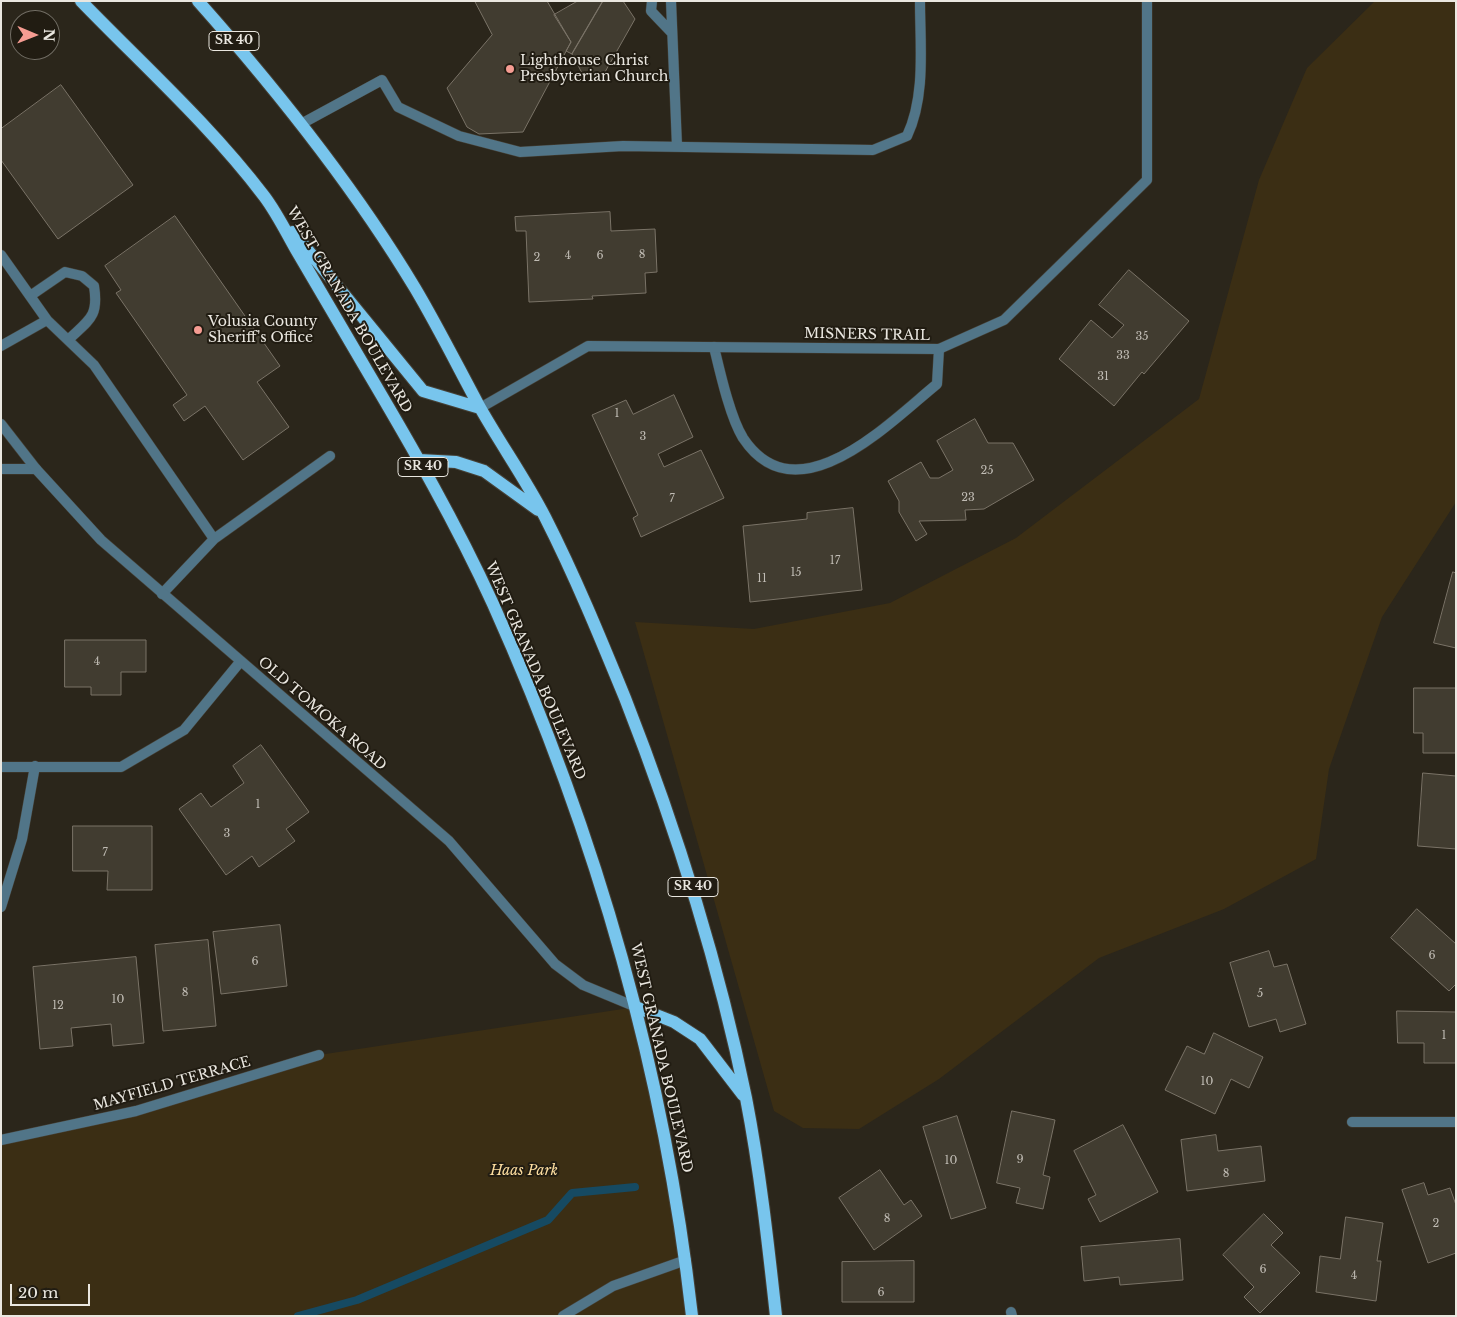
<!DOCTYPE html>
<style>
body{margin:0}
#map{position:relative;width:1457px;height:1317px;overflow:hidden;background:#2b261b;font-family:"Libre Baskerville",serif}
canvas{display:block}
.frame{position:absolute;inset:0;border:2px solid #eae7e0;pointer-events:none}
.north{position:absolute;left:10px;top:10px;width:50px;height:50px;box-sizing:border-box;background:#211c12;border:1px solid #716d64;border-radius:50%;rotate:91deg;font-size:14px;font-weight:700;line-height:20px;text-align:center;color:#eae7e0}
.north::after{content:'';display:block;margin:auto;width:18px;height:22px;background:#f59c92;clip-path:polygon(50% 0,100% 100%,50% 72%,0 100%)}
.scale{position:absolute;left:10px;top:1284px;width:80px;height:22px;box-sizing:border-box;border:2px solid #eae7e0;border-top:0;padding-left:6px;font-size:15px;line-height:18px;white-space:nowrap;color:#eae7e0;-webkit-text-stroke:4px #211c12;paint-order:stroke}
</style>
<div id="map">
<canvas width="1457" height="1317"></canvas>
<div class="frame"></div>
<div class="north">N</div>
<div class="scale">20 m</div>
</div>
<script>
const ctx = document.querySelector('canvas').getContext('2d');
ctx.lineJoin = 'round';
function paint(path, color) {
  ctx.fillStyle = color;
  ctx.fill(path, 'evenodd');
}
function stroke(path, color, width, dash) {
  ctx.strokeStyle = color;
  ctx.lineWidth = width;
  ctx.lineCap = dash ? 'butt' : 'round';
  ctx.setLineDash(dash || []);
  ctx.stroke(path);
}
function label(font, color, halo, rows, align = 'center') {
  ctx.font = font + ' "Libre Baskerville",serif';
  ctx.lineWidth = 4;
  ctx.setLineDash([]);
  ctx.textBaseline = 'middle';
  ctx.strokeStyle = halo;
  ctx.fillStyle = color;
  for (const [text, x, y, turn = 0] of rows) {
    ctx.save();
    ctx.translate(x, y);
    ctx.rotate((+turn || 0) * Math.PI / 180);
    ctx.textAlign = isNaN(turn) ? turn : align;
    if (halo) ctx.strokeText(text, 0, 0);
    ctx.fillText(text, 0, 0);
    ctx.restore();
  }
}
const green = new Path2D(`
 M1375,1H1456V502L1382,617L1329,769L1316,859L1224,909L1099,958L939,1079L859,1129L803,1128L774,1111L635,622L754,629L890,603L1016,538L1199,399L1259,180L1307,68Z
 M636,1007L692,1316H1V1140L136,1111L319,1055Z`);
const stream = new Path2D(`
 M298,1316L357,1300L548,1220L572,1193L635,1187`);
const building = new Path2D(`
 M475,1H547L571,42L523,132L479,134L467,127L447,88L492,35Z
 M578,1H603L572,54L566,51L571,42L554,15Z
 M603,1H623L635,19L605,72L582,73L572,54Z
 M61,85L133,185L58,239L1,160V129Z
 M610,212L611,231L655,229L657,272L645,273L646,293L592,296L593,299L529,302L526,231H516L515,217Z
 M175,216L280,366L257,382L289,427L243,460L205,406L184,421L173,405L187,395L116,293L121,290L105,266Z
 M1129,270L1189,321L1144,374L1142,372L1114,406L1059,359L1091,320L1112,338L1124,325L1099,305Z
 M674,395L693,437L658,454L664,467L701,450L724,498L641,537L633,518L638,515L592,415L626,400L633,414Z
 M975,419L988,443H1013L1034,480L984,509L965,510L966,520L919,521L927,534L916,541L899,512V501L888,481L921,462L930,478H939L953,470L937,441Z
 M853,508L862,590L750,602L743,526L807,519V513Z
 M1453,572L1456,573V648L1434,643Z
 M65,640H146V672H121V695H91V687H65Z
 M1414,688H1456V753H1423V733H1414Z
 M261,745L309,812L286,829L295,841L259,867L252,856L226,875L179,809L201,793L211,807L244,783L233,766Z
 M1423,773L1456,776V849L1418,846Z
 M73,826H152V890H107L108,871H73Z
 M1417,909L1456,944V984L1449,991L1391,938Z
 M280,925L287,986L221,994L213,932Z
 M208,940L216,1026L163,1031L155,945Z
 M1269,951L1274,967L1287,964L1306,1024L1280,1032L1276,1019L1249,1027L1230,963Z
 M136,957L144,1043L113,1046L111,1024L71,1028L73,1046L40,1049L33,967Z
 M1397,1011L1456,1012V1063H1424V1043H1398Z
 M1214,1033L1263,1057L1249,1088L1231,1079L1215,1114L1165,1090L1187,1046L1204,1054Z
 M1012,1111L1055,1120L1043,1175L1050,1177L1043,1209L1016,1203L1020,1188L997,1183Z
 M957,1116L986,1208L951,1219L923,1127Z
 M1123,1125L1158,1192L1100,1222L1088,1199L1096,1195L1074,1151Z
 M1216,1135L1218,1151L1261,1146L1265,1181L1187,1191L1181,1140Z
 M880,1170L904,1205L911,1200L922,1216L874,1250L839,1198Z
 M1424,1183L1428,1195L1450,1188L1456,1205V1253L1428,1263L1402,1190Z
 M1264,1214L1283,1233L1271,1245L1300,1273L1260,1313L1244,1297L1254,1287L1223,1255Z
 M1346,1217L1383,1223L1377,1261H1381L1376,1301L1316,1292L1320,1256L1340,1259Z
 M1180,1239L1183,1280L1120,1285L1119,1277L1084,1281L1081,1247Z
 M914,1261V1302H842V1262Z`);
const lane = new Path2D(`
 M652,1L651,11L672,33
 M671,1L677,146
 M301,124L382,80L398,107L459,136L520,152L623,146L873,150L907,136C926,96 920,45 920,1
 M1,255L47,320
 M30,296L65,272L82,276L94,286C99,317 89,320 68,340
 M1,346L47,320L94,365L214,539L162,594
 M714,347C720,372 730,417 743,438C797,519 889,423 937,384L939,349
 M1,469H36
 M214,539L330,456
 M563,1316L613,1286L686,1260`);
const street = new Path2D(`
 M480,408L588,346L939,349L1004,320L1147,180V1
 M1,424L36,469L101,540L449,841L555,964L583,985L636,1007
 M1,767H121L184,730L240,662
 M1,907L22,839L35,766
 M1352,1122H1456
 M1,1140L136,1111L319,1055
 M1011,1312L1012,1316`);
const primary = new Path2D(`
 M81,1C143,65 210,125 264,196C277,213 287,234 298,253C321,292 343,330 366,369C411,445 456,523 493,604C595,831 664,1068 692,1316
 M198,1C277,90 353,185 415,288C437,325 457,365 478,404C499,442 525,478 545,517C575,576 600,637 625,698C676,828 718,961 746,1098C760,1170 768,1243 776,1316
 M293,232L423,391L480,408
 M419,460L456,462L484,471L538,510
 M636,1007L674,1022L700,1039L743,1095`);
const markers = [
 [510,69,5,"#f59c92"],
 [198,330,5,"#f59c92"]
];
const numberNames = [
 ["8",642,255],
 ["4",568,256],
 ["6",600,256],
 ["2",537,258],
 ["35",1142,337],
 ["33",1123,356],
 ["31",1103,377],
 ["1",617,414],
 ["3",643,437],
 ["25",987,471],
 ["23",968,498],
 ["7",672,499],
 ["17",835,561],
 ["15",796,573],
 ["11",762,579],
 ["4",97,662],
 ["1",258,805],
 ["3",227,834],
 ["7",105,853],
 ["6",1432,956],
 ["6",255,962],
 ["8",185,993],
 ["5",1260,994],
 ["10",118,1000],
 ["12",58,1006],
 ["1",1444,1036],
 ["10",1207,1082],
 ["9",1020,1160],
 ["10",951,1161],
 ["8",1226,1174],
 ["8",887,1219],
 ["2",1436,1224],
 ["6",1263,1270],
 ["4",1354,1276],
 ["6",881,1293]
];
const shields = [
 [234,41,50],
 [423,467,50],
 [693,887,50]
];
const shieldNames = [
 ["SR 40",234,41],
 ["SR 40",423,467],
 ["SR 40",693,887]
];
const poiNames = [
 ["Lighthouse Christ",520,61],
 ["Presbyterian Church",520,77],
 ["Volusia County",208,322],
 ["Sheriff's Office",208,338]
];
const streetNames = [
 ["WEST GRANADA BOULEVARD",349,310,60],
 ["MISNERS TRAIL",867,335,1],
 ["WEST GRANADA BOULEVARD",535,671,67],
 ["OLD TOMOKA ROAD",322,714,41],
 ["WEST GRANADA BOULEVARD",661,1058,77],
 ["MAYFIELD TERRACE",172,1084,-16]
];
const parkNames = [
 ["Haas Park",524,1171]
];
paint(green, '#3b2e14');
stroke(stream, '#164a62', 8);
paint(building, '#413c30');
stroke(building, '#7a7367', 1);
stroke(lane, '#464137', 11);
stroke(street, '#464137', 11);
stroke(primary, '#464137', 14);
stroke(lane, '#517588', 10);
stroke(street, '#517588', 10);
stroke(primary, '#78c5ed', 12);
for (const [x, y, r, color] of markers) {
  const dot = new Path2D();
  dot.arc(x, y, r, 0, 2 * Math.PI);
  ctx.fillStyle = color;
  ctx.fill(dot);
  stroke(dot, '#211c12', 2);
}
label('11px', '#c0bcb4', null, numberNames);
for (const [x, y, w] of shields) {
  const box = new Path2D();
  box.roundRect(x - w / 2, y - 9.5, w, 19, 4);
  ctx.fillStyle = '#211c12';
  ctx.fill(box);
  stroke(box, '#eae7e0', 1);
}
label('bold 12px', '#eae7e0', null, shieldNames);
label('14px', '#eae7e0', '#211c12', poiNames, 'left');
label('14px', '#eae7e0', '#211c12', streetNames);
label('italic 14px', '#fddea0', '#211c12', parkNames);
</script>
